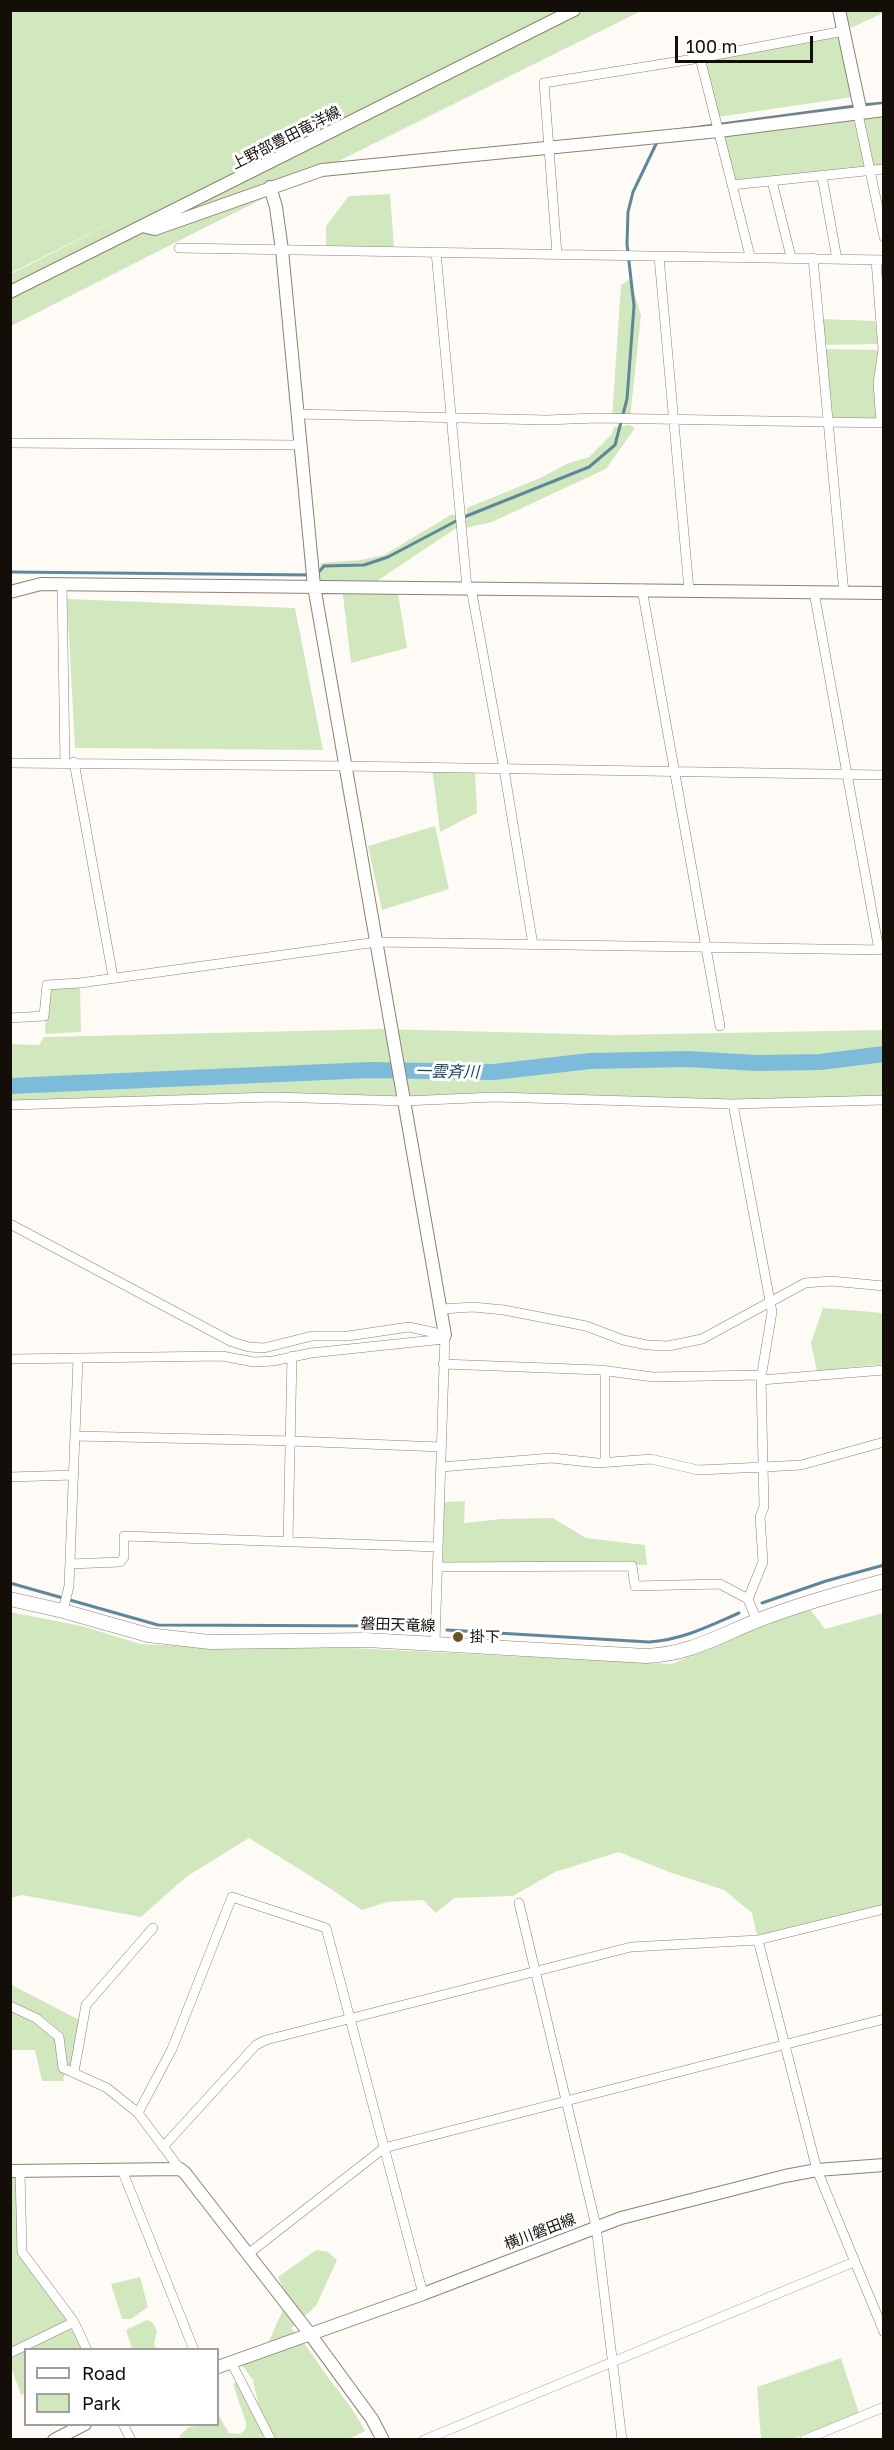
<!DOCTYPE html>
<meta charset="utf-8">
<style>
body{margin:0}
#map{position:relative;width:894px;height:2450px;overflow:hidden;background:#fefbf7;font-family:"Golos Text",sans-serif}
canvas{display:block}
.frame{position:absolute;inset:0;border:12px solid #140e08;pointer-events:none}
.legend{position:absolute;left:24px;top:2348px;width:195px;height:78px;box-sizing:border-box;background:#fff;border:2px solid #a19f9c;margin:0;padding:8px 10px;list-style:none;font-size:18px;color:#140e08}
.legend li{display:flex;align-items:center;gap:12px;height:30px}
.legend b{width:30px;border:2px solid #a19f9c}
.scale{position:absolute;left:675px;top:36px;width:138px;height:27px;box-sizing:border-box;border:3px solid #140e08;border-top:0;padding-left:8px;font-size:18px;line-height:21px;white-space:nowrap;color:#140e08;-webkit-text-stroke:4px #fff;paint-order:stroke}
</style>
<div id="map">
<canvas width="894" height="2450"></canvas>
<div class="frame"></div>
<ul class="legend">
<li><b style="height:8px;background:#fff"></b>Road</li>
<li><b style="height:16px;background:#d1e8bf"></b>Park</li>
</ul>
<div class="scale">100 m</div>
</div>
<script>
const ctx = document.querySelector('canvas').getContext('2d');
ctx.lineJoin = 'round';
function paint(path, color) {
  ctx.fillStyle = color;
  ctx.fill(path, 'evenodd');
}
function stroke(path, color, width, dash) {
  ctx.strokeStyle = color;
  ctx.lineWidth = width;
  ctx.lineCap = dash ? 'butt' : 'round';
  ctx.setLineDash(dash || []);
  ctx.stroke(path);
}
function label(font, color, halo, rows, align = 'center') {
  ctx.font = font + ' "Golos Text","Noto Sans JP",sans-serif';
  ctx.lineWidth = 6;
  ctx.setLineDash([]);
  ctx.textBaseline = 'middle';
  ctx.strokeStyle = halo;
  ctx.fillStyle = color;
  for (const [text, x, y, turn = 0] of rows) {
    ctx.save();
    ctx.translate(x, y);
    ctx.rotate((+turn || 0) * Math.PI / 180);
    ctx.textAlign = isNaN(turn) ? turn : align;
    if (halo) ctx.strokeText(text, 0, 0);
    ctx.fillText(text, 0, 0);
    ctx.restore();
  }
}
const green = new Path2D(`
 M10,11H641L216,222L11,326V274L151,203L11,273Z
 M839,11H883V13L844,31Z
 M845,34L853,97L718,117L704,57Z
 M883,113V169L732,185L722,130Z
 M390,194L394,248L326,250V226L349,196Z
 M630,279L641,315L630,419H612L621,285Z
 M822,319L875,321L878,344L824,345Z
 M826,349L883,350V387L879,388L881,423L831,422Z
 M630,425L635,428L606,469L492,522L465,528L467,508L540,478L569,463L589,457L612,434L614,427Z
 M452,514L456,516L461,525L377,581L318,580L321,563L360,560L384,555Z
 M342,587H397L407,648L351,663Z
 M67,599L295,608L323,750L75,748Z
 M432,767L475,768L477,813L440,832Z
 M435,826L449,889L382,910L368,846Z
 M80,983L81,1032L45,1034L47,985Z
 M382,1029L614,1035L883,1030V1097L661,1102L377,1100L11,1105L10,1044L39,1045L44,1037Z
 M823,1308L883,1313V1364L817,1371L811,1343Z
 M465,1501L464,1523L501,1519L553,1518L586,1538L645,1545L647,1565L443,1562L444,1502Z
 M809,1608L825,1629L883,1613V1909L758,1940L752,1913L724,1890L669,1872L619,1852L555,1872L513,1896L454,1898L436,1913L423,1900L387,1902L362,1910L328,1887L249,1838L186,1877L141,1917L22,1895L11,1898L10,1612L82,1626L140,1644L227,1648H352L672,1664L744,1632Z
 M10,1984L83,2022L74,2072L66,2069L63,2081H42L35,2050H11Z
 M10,2175L20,2176L17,2237L74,2322L19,2350L72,2329L83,2349L26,2350L25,2393L21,2395L10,2364Z
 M316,2250L328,2252L337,2260L316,2306L291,2328C303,2341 312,2354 322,2369C337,2390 353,2407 365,2431L347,2440L272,2439L265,2437L258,2439L183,2440L179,2436L189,2427L218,2424V2414L229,2433L240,2434L245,2430L246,2423L233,2384L238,2382L262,2422L253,2380L242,2365L269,2341L282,2312L286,2295L278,2277Z
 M140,2277L148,2307L131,2319H122L111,2284Z
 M147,2320L153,2323L157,2331L154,2344L156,2348L132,2349L126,2330Z
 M841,2358L859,2413L793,2439H761L757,2387Z`);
const stream = new Path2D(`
 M861,105L884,103
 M663,132L855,106
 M464,517L589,467L615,445L627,399L634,306L627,244L628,212L633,192L658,140
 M10,572L311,575
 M317,574L324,566L364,565L388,557L458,520
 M10,1583L158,1625L393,1626L421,1628
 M762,1603L826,1581L884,1565
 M447,1630L649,1642C682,1640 709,1626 739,1613`);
const river = new Path2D(`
 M10,1086L370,1070L494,1072L590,1061L688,1059L756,1063L820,1062L884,1054`);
const street = new Path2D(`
 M700,58L750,256
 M858,114L884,237
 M822,176L837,259
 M772,181L791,257
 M732,185L884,169
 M179,248L884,260
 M436,252L467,588
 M557,254L544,83L700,58L844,31
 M659,257L689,590
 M813,258L844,593
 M876,260L883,350L878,383L881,423
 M298,414L546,420L597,418L884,423
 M10,443L301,445
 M62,585L65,763
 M471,588L504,769L533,945
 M642,589L720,1026
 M814,592L879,950
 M74,762L113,977
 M10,763L345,766L884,775
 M10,1018L44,1016L47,985L80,983L377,942L884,950
 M733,1104L772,1312L761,1378L764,1507L760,1517L763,1562L748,1599
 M10,1105L273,1097L404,1101L495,1097L733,1104L884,1100
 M10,1224L232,1342L249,1347L264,1348L312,1336H348L409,1327L445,1335L435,1642
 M442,1309L473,1307L504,1310L586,1326L623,1340L647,1345L668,1346L702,1339L805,1283L831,1281L884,1286
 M10,1359L222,1356L254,1362L273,1361L311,1353L444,1339
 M443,1364L600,1370L653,1377L762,1375
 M605,1371V1463
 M761,1380L884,1370
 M76,1436L292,1441L441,1447
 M441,1467L551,1458L598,1463L651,1459L698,1470L764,1467L801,1465L884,1442
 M10,1477L74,1475
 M288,1541L292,1356
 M70,1564L120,1562L124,1557V1536L438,1547
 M437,1567L632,1566L635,1586L720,1584L748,1599L757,1621
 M63,1611L69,1586L78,1359
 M519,1903L596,2226L622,2440
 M758,1940L817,2170L884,2332
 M10,2006L36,2018L59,2037L63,2068L107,2088L138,2113L180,2169
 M74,2072L86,2005L153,1928
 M138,2113L172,2049L232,1897L326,1928L423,2294
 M163,2147L256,2045L266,2040L631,1947L758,1940L884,1909
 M122,2170L194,2350
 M20,2171L22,2252L74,2322L87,2350
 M248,2254L384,2148L884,2019
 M10,2353L74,2322
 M231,2362L271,2440
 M123,2424L131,2440
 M424,2440L854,2262
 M804,2440L884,2407`);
const secondary = new Path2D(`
 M839,10L861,113
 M270,187L276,207L282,250L314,586L445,1335
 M142,226L155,229L322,170L719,131L884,110
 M10,292L574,10
 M10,592L41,584L884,593
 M10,2171L180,2169L185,2173L310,2334L372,2419L383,2440
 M218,2367L423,2294L621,2218L785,2176L817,2170L884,2165
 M54,2440L85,2424`);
const primary = new Path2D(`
 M10,1599L63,1611L148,1635L210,1642L366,1640L646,1656C693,1654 721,1634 764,1618C803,1603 843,1592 884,1581`);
const markers = [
 [458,1637,6,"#695524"]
];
const streetNames = [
 ["上野部豊田竜洋線",286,138,-27],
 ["磐田天竜線",398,1625,2],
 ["横川磐田線",540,2232,-21]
];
const poiNames = [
 ["掛下",470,1637]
];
const waterNames = [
 ["一雲斉川",447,1072,1]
];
paint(green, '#d1e8bf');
stroke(stream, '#5e879c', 3);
stroke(river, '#7dbbdb', 16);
stroke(street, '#90806f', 10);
stroke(secondary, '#90806f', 14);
stroke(primary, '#90806f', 15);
stroke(street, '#fff', 9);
stroke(secondary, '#fff', 12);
stroke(primary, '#fff', 14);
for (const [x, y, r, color] of markers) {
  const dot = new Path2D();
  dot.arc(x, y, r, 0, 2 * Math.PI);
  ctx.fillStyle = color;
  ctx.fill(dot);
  stroke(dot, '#fff', 2);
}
label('15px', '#140e08', '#fff', streetNames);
label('15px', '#140e08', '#fff', poiNames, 'left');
label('italic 16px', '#12465c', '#fff', waterNames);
</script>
